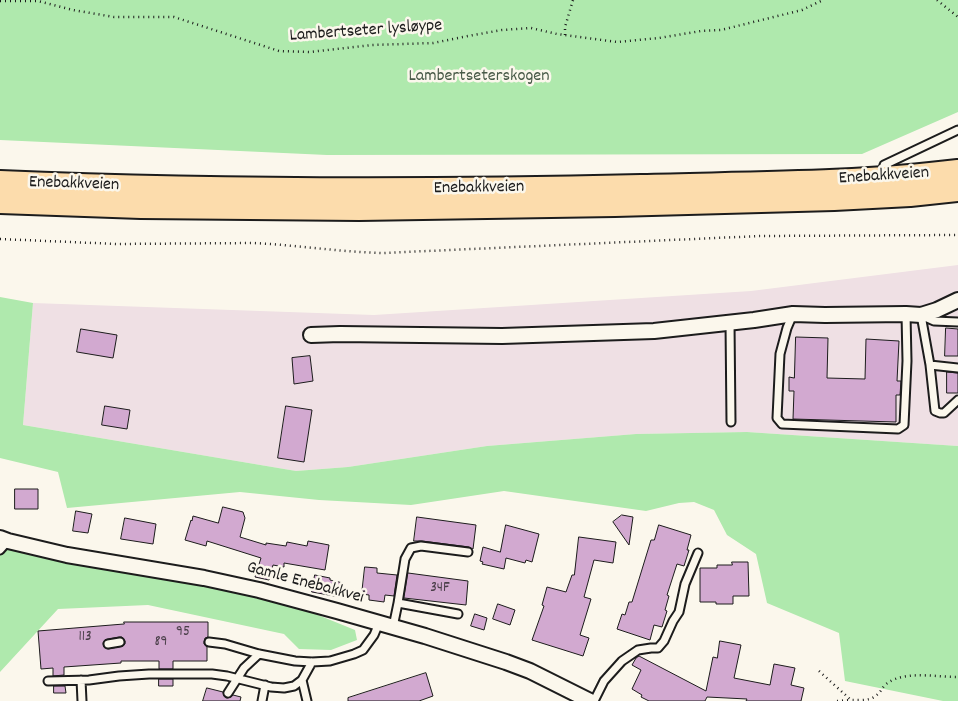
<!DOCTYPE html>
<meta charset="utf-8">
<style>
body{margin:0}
canvas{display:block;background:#fbf7ec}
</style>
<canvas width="958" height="701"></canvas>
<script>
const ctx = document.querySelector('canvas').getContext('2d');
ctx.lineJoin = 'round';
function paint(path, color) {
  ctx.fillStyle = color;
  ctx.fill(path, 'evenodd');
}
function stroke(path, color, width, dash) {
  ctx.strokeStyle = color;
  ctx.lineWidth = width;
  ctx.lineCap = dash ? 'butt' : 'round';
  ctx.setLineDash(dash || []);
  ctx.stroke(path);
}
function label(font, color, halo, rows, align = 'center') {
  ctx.font = font + ' Dekko,sans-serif';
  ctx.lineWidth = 5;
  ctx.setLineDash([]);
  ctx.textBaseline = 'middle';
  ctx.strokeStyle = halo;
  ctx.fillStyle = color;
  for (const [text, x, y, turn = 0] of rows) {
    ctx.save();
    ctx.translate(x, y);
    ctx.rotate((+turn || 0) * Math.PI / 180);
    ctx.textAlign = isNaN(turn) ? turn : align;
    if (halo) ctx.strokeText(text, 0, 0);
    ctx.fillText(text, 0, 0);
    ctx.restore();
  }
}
const built = new Path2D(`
 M958,265V446L747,432L636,434L487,446L348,467L296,471L23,425L33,303L374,315L751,291Z`);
const green = new Path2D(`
 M0,0H958V112L862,154L327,155L0,140Z
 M0,297L33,303L23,425L296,471L348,467L487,446L636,434L747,432L958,446V701H943L845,681L839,633L767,603L756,554L727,535L714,510L694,502L679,503L646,511L504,491L411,505L319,500L240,492L67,508L58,472L0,458Z
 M9,546L281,600L355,630L357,640L331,650L299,649L284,634L148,605L58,609L0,672V549Z`);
const building = new Path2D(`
 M946,328L958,329V356H945Z
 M81,329L117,335L113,358L77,352Z
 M796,337L828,338L827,378L865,379L866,339L899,341L897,381H901L900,395H896V422L793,419L794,391H789V377L794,378Z
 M310,356L313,381L294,384L292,358Z
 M947,372L958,373V393H947Z
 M105,406L130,410L127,429L102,425Z
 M286,406L312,410L304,462L278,458Z
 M15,489H38V509H15Z
 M223,507L243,512L245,518L240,537L266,545V543L286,546L287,542L307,546L308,541L329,545L325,570L284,563V567L273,565L269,580L255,577L261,558L207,541L206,546L185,540L191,520L192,521L193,516L218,523Z
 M76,511L92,514L88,533L73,531Z
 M622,515L633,517L629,545L613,522Z
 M417,517L476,525L473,549L469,547L422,541H414Z
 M125,518L156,524L153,544L121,539Z
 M506,525L539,534L532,562L526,560L525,563L506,558L504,569L482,564L483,562L480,561L483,547L500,552Z
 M659,525L691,535L687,550H689L684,566L677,564L667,595L669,596L665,610L667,611L662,627L654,625L650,640L617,629L622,614L625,615L629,602H632L651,540H654Z
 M579,537L616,542L613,563L594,560L584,597L591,599L580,635L589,638L583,656L532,640L544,606L542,605L547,587L566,592L572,575H574Z
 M732,562H748L749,596H733V604H716V602H700V568H717V565H732Z
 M365,567L377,568V573L397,575L394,596L385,595L384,602L369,600V595L362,594Z
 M408,573L468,581L466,605L404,598Z
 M315,575L330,578V580L343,583L340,597L312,592Z
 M498,604L515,610L510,625L493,619Z
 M475,614L487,618L484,630L471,626Z
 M124,622H208V637L205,638L204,642V644L207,647V661H173V669H159V661H121V663L64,667V675L53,676V668L41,669L38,631L124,624ZM120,637H122L125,641V644L123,646L108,649L104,647L103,643L105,640Z
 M720,641L741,645L734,678L770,685L774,664L795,668L791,685L804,688L801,701H746L747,699L707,697L705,701H649L641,697L642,695L632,689L641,670L632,665L636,658L639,656L706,691L713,657L717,658Z
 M426,673L433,696L419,701H348V698Z
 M159,679H173V686H159Z
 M54,686H65L66,693H54Z
 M207,688L223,692L224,696L227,698L231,697L233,695L241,697L240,701H203Z`);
const path = new Path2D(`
 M937,0L958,17
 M0,1H38L73,10L114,17H174L279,51L310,52L372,45L433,43L468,36L502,30L531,28L557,34L617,42L659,38L701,31L721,30L802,10L823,0
 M565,35V27L573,0
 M0,239L117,244L253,243C297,245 339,252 383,253L760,236L958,235
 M819,671L851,700C858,700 868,701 874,697C884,691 880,685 895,679C914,672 937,677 958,677
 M837,701L851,700`);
const service = new Path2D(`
 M881,175L884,165L958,130
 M793,314L787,328L780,354L777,418L782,424L898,429L904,425L907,361L906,314
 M921,315L930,365L935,411L940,413H944L958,400
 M923,316L934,321L958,322
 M730,323L731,422
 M930,365L958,368
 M0,550L8,541
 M398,603L458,614
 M393,627L398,603L405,559L411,548L421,546L468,552
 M209,642L225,644L259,654L295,661L312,662L330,661L354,654L363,650L374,635L379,623
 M108,644L120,642
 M81,680L82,701
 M302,680L307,701
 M48,681L89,680L119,676L149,674H212L227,676L271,687L284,688L294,686L302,680L312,662
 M228,693L244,668L259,654
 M262,701L265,685
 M594,701L604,681L622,661L638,650L651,648H658L664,641L673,621L679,612L685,584L698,553`);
const minor = new Path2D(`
 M311,335L340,334L502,336L654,331L754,320L793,314L825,315L906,314L921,315L937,310L958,300
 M0,538L8,541L67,555L204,578L259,590L337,611L425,636L506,662L530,671L590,701`);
const trunk = new Path2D(`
 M0,182C213,191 427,191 641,186C745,183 854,184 958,171
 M0,202L141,207L359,209L615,205L834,199L910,195L958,190`);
const numberNames = [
 ["34F",440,589],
 ["95",183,633],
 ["113",85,638],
 ["89",161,643]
];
const streetNames = [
 ["Lambertseter lysløype",366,32,-4],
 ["Enebakkveien",884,177,-4],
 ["Enebakkveien",74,185,2],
 ["Enebakkveien",479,189,-1],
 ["Gamle Enebakkvei",305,584,15]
];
const parkNames = [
 ["Lambertseterskogen",479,78]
];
paint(built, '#efe0e4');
paint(green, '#afe9ad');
paint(building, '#d2a9d0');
stroke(building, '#1c1c1c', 1);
stroke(service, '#1c1c1c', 11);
stroke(minor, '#1c1c1c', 18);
stroke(trunk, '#1c1c1c', 26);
stroke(path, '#1c1c1c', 2.5, [1, 4]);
stroke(service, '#fbf7ec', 7);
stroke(minor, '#fbf7ec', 14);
stroke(trunk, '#fcdcac', 22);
label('15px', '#4a3f49', null, numberNames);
label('18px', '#1c1c1c', '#fbf7ec', streetNames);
label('18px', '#485a48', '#fbf7ec', parkNames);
</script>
